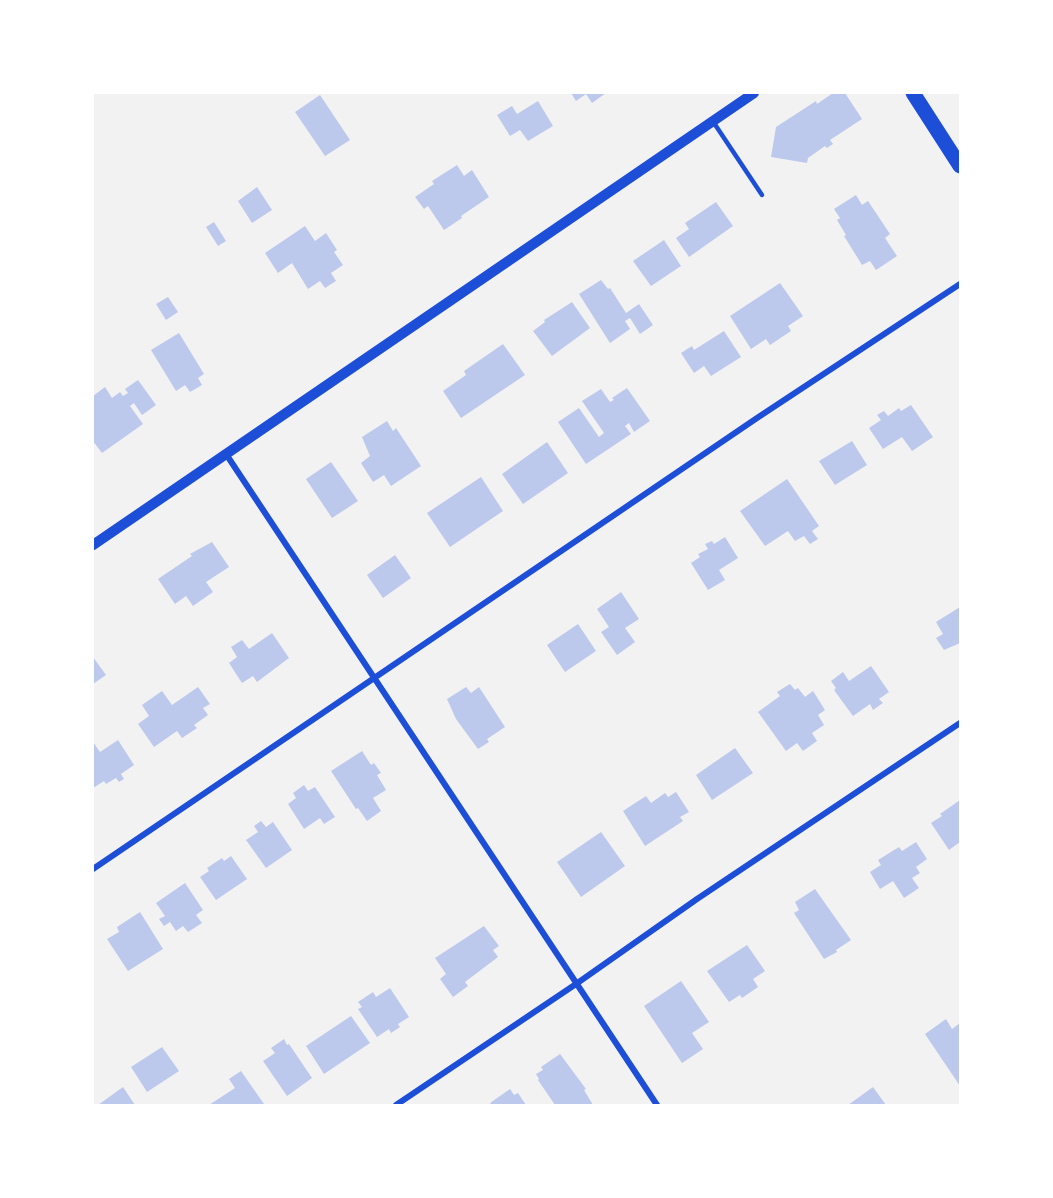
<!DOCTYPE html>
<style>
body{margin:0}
#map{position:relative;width:1053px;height:1198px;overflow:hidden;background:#f2f2f2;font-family:Quicksand,sans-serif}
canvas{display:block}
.frame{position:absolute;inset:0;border:94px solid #fff;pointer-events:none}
</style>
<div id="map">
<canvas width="1053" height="1198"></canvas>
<div class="frame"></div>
</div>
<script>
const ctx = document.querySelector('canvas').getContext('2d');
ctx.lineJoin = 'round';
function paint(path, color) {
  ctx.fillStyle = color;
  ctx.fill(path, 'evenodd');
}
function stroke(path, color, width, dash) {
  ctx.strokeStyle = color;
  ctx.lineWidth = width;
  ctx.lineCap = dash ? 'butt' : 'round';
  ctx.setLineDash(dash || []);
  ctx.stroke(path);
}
const building = new Path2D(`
 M571,93H606L592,103L586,94L576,101Z
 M833,93H845L862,119L830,140L833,144L827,148L825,146L808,158L807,163L771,157L776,127L816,101L817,104Z
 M320,95L350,140L325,156L295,112Z
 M538,101L553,126L528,141L520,130L510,136L497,115L512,106L517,114Z
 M457,165L464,176L472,170L489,197L461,216L462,218L444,230L428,206L424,209L415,197L434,184L432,181Z
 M257,187L272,210L252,223L238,201Z
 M856,195L862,205L868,201L890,234L885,238L897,256L876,270L870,261L862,265L844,236L846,235L837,220L840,218L834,209Z
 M716,202L733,226L689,257L676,238L689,229L685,223Z
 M214,222L226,241L218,246L206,227Z
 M305,226L315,241L326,233L337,250L334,252L343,265L331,273L336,281L325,288L320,281L308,289L292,263L278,273L265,253Z
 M664,240L681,266L651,286L633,261Z
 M601,280L608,289L610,288L626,313L639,304L653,325L640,334L630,318L625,321L630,329L610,343L579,294Z
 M780,283L803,316L788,326L791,331L770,345L766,339L751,349L730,316Z
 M168,297L178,312L166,320L156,304Z
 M572,302L590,328L552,356L533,331L545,322L544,320Z
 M724,331L741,357L711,376L704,366L694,373L681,353L692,346L694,350Z
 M179,333L204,374L198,378L202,385L190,392L185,385L176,391L151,350Z
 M503,344L525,375L461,418L443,391L466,375L464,371Z
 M138,380L156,405L142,415L134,403L130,406L143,424L102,453L93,441V396L105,387L112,398L120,392L123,396L128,393L125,389Z
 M627,388L650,421L634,432L629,423L625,426L631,434L586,464L558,422L579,408L599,437L604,433L582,401L601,389L610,402L614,400L612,398Z
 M911,405L933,437L912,451L902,437L883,449L869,428L881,420L877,415L884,411L888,416L899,408L901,411Z
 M387,421L393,431L396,428L421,466L391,486L384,475L373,482L361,463L370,456L362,437Z
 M852,441L867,465L835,485L819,461Z
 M547,442L568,473L523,504L502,474Z
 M331,462L358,501L332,518L306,479Z
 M481,477L503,511L450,547L427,513Z
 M787,479L819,526L812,531L818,539L810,544L804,536L795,541L788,531L765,546L740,511Z
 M725,537L738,558L719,570L725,580L708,590L691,563L700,557L698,554L708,549L705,544L712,541L714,544Z
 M212,542L229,567L206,582L213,592L193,606L186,596L175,604L158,579L192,556L190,554Z
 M395,555L411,578L383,598L367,575Z
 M621,592L639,619L625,628L635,642L617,655L601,632L609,627L597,609Z
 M960,607V643L944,650L936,638L943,634L936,622Z
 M578,624L596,651L565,672L547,645Z
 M272,633L289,658L257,682L253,676L242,683L229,663L237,657L231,647L242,640L249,649Z
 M93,657L106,675L93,684Z
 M871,666L889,692L879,699L883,703L873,710L870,704L853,716L834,690L836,688L831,681L843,672L849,681Z
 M790,684L795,690L798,688L805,697L813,691L825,710L818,715L824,725L812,733L817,741L803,751L797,743L786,751L758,712L780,696L777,692Z
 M198,687L210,704L203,708L208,715L194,725L197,728L182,738L177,731L154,747L138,724L149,716L142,705L162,691L172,705Z
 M466,687L471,693L479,687L505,727L487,739L489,742L478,749L456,719L447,699Z
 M118,740L134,765L121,774L124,779L119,782L116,778L106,784L104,781L93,788V742L100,752Z
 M735,748L753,773L712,800L696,775Z
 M362,751L371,765L374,763L381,773L377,775L386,790L373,798L381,811L367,821L358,808L356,809L331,771Z
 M304,785L308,791L315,787L335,817L324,824L320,818L304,829L288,804L296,798L293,793Z
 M676,792L689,812L680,817L683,821L645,846L623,811L646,796L651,803L665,793L668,797Z
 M960,800V842L949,850L931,823L942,816L940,814Z
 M261,821L266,827L273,822L292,850L266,868L246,840L258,832L254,826Z
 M601,832L625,866L581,897L557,862Z
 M916,842L927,859L916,867L920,873L912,878L919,888L904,898L893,881L880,889L870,872L881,865L878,860L899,847L902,851Z
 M231,856L247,879L216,900L200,877L209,871L207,868L222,858L224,861Z
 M185,883L203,910L196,915L202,923L188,932L183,926L176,931L170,922L164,926L159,919L165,916L156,903Z
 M815,889L851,940L836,950L837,952L824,959L794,913L799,910L795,902Z
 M140,912L163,949L128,971L107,939L119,932L117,927Z
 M484,926L499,946L493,950L498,957L465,982L468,986L453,997L440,979L446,974L435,958Z
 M747,945L765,971L753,979L758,987L742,998L740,995L729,1002L707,971Z
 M681,981L709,1022L692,1033L703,1049L682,1063L644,1006Z
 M390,988L409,1017L398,1024L400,1027L391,1033L389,1029L377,1037L358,1009L362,1007L358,1002L373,992L376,997Z
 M351,1016L370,1043L324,1074L306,1046Z
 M946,1019L952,1029L960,1023V1086L925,1034Z
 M284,1039L287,1045L289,1044L312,1078L287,1096L263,1061L275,1053L271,1048Z
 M162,1047L179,1071L147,1092L131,1067Z
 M560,1054L586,1089L584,1090L593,1105H555L538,1080L539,1079L536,1074L543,1070L541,1067Z
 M241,1071L264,1104L209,1105L235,1088L229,1079Z
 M123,1087L135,1105H98Z
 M873,1087L886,1105H848Z
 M510,1089L514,1095L518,1093L526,1105H492L490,1103Z`);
const service = new Path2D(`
 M714,123L762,195`);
const minor = new Path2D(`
 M226,454L657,1105
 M93,869L757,418L960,284
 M396,1105L576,984L697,899L960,723`);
const tertiary = new Path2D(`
 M93,545L754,93`);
const primary = new Path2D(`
 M913,93L960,166`);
paint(building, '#bdc9ec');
stroke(service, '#1d4ed8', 4.5);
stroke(minor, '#1d4ed8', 6);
stroke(tertiary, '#1d4ed8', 10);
stroke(primary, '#1d4ed8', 15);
</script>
